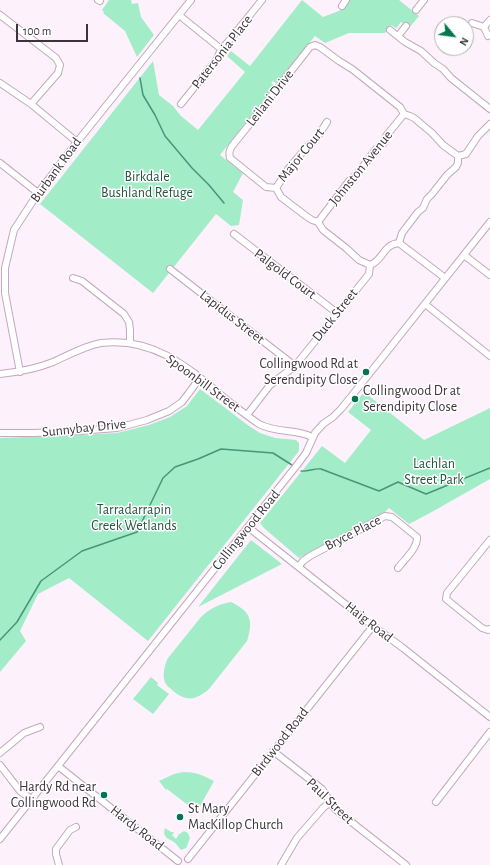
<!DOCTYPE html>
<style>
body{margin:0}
#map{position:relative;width:490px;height:865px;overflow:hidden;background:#fdf2fb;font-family:"Alegreya Sans",sans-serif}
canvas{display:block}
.north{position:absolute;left:434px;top:16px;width:40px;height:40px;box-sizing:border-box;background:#fff;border:1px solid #b2adb1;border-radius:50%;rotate:119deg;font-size:11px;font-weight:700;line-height:16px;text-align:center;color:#3e333c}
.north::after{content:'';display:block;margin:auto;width:14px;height:18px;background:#007550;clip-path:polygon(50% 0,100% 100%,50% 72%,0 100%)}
.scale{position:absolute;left:16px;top:24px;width:72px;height:18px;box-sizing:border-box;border:2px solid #3e333c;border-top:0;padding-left:5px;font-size:12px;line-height:14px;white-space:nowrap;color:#3e333c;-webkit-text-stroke:3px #fff;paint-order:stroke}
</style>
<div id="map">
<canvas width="490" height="865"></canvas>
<div class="north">N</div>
<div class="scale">100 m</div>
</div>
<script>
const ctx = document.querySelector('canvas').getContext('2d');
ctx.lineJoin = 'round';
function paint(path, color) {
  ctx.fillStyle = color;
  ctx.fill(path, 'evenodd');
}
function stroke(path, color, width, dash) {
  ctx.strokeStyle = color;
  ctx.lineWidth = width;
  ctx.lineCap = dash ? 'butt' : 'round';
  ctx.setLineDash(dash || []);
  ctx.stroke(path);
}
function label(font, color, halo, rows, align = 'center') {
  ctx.font = font + ' "Alegreya Sans",sans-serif';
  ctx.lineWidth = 3;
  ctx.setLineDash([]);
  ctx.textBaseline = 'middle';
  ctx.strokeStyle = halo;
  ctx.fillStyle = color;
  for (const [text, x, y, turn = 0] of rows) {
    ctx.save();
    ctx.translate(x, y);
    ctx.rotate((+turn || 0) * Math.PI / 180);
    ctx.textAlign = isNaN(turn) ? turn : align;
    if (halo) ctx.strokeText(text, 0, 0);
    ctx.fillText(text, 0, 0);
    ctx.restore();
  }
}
const green = new Path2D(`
 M109,0H131L132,4L138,3L141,17L154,35L137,57L125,31L103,13L104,12L102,10Z
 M302,0L323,17L339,11L341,9H342L350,0H399L419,16L409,28L401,22L396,28L391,25L385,33H349L325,43L315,36L277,84L273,81L271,83L275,86L220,155L243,173L233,192L243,200L239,225L231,226L216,214L153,293L40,204L153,61L159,95L173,106L181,116L198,130L245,72L227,56L231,51L250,66Z
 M200,389L249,426L260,433L275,438L296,440L299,443V451L148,641L69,578L38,594L20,631L26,641L0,672V438L77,435L117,433L149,425L170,417L187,406Z
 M364,392L424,440L490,408V479L430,513L409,524L389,508L384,513L299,558L264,528L260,523L322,446L345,463L371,430L348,412Z
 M251,540L282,564L198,607Z
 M231,602C250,611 254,620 247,641L209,689C195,701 185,702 171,689C168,687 165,684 164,679C163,672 165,664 168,658L201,617C209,609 219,604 231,602Z
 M151,677L158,683L157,685L169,694L153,714L133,699Z
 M183,772C196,772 202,775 214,781L199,808L197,810L193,809L167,789L166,790L159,781L174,774Z
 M165,828L171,832H173L174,833L172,835L176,839L178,836V835L184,831L188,833L190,838C188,842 188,845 186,848L181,850C179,848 178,846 177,845C172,838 161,840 165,828Z`);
const stream = new Path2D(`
 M140,78L143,95L155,115L165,136L192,168L209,185L224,203
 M301,471C308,472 314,468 321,469L379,491L398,482L426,494L490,468
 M0,640L17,622L41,581L82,551L137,532L163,478L175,467L198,459L221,449L273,453L292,465`);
const minor = new Path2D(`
 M98,0L100,1
 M342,6L346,0
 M416,10L424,0
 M0,15L56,58L60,65L58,73L31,104
 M179,15L221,49
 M472,23L484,27L488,36
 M484,27L490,20
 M390,30L405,42L421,51L434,63L443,69L451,78L490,109
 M398,36L406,26
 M0,83L31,104L77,142
 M181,104L217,59L221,49L228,42L262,0
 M0,163L38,193
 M276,188L289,168L305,149L316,139L327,122
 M318,222L349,181L358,173L376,149L383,144L385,141L386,136L404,114
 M234,234L337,313
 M399,243L445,278
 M464,255L490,275
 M370,265L359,260L346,248L323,230L318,222L312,220L306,216L281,197L276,188L266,187L230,158C229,153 229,151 232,146L269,100L274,92L277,89L310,47L315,45L320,47L339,61L352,69L400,107L404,114L410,116L414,118L432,133L443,145L458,156
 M370,265C383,261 383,244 399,243L402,233L418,212L423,208L427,199L432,194L447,175L456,167L458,163V156L466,154L478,136L490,124
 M170,269L295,366
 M73,278L82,281L124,314L129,322L130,330V343
 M425,304L490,356
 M20,372L5,293V268L14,230L38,193L77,142L191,0
 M0,374C18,372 36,369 53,362C69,355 84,346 101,343C157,336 193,372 232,404C241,411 250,418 259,424C278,434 295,428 312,437
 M247,415L270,385L295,366L369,274L370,265
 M0,433H33L78,431L117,428L147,420L169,411L182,402L200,378
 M248,527L373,626L403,648L490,717
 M490,540L447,593L446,599L482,628L488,630L490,629
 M299,566L303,561L310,556L385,516L392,517L417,537C418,548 404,560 398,568
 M273,751L322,789C328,796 329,803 335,809L406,865
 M0,753L24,733L40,727
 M0,765L20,791L31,799
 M58,766L178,861
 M436,802L490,732
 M0,839L297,465L306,453L315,433L323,424L333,417L341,409L350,398L490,222
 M188,859L373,626
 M59,865L56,854V849L70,830L76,827
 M281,865L297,838L323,808L329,803`);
const markers = [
 [366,372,4,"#007550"],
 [355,399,4,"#007550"],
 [104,795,4,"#007550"],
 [180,817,4,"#007550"]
];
const streetNames = [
 ["Patersonia Place",222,52,-52],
 ["Leilani Drive",270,98,-52],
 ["Major Court",301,155,-51],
 ["Johnston Avenue",361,168,-51],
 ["Burbank Road",56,170,-54],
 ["Palgold Court",285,274,37],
 ["Duck Street",335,315,-51],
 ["Lapidus Street",232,317,38],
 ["Spoonbill Street",203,383,36],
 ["Sunnybay Drive",84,428,-6],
 ["Collingwood Road",246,530,-51],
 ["Bryce Place",353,533,-27],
 ["Haig Road",369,622,38],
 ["Birdwood Road",280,742,-52],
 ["Paul Street",330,801,44],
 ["Hardy Road",137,828,38]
];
const parkNames = [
 ["Birkdale",147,177],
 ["Bushland Refuge",147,193],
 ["Lachlan",434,464],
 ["Street Park",434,480],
 ["Tarradarrapin",134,510],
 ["Creek Wetlands",134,526]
];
const poiNames = [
 ["Collingwood Rd at",358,364],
 ["Serendipity Close",358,380],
 ["Collingwood Dr at",363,391,"left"],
 ["Serendipity Close",363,407,"left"],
 ["Hardy Rd near",96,787],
 ["Collingwood Rd",96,803],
 ["St Mary",188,809,"left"],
 ["MacKillop Church",188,825,"left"]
];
paint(green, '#a2ecc8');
stroke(stream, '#479678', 1.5);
stroke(minor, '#c4a8bf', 8);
stroke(minor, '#fff', 6);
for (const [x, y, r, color] of markers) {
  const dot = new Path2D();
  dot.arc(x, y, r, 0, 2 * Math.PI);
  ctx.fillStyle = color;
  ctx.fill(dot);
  stroke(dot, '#fff', 1.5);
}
label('14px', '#3e333c', '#fff', streetNames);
label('14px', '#265641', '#fff', parkNames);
label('14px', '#3e333c', '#fff', poiNames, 'right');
</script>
